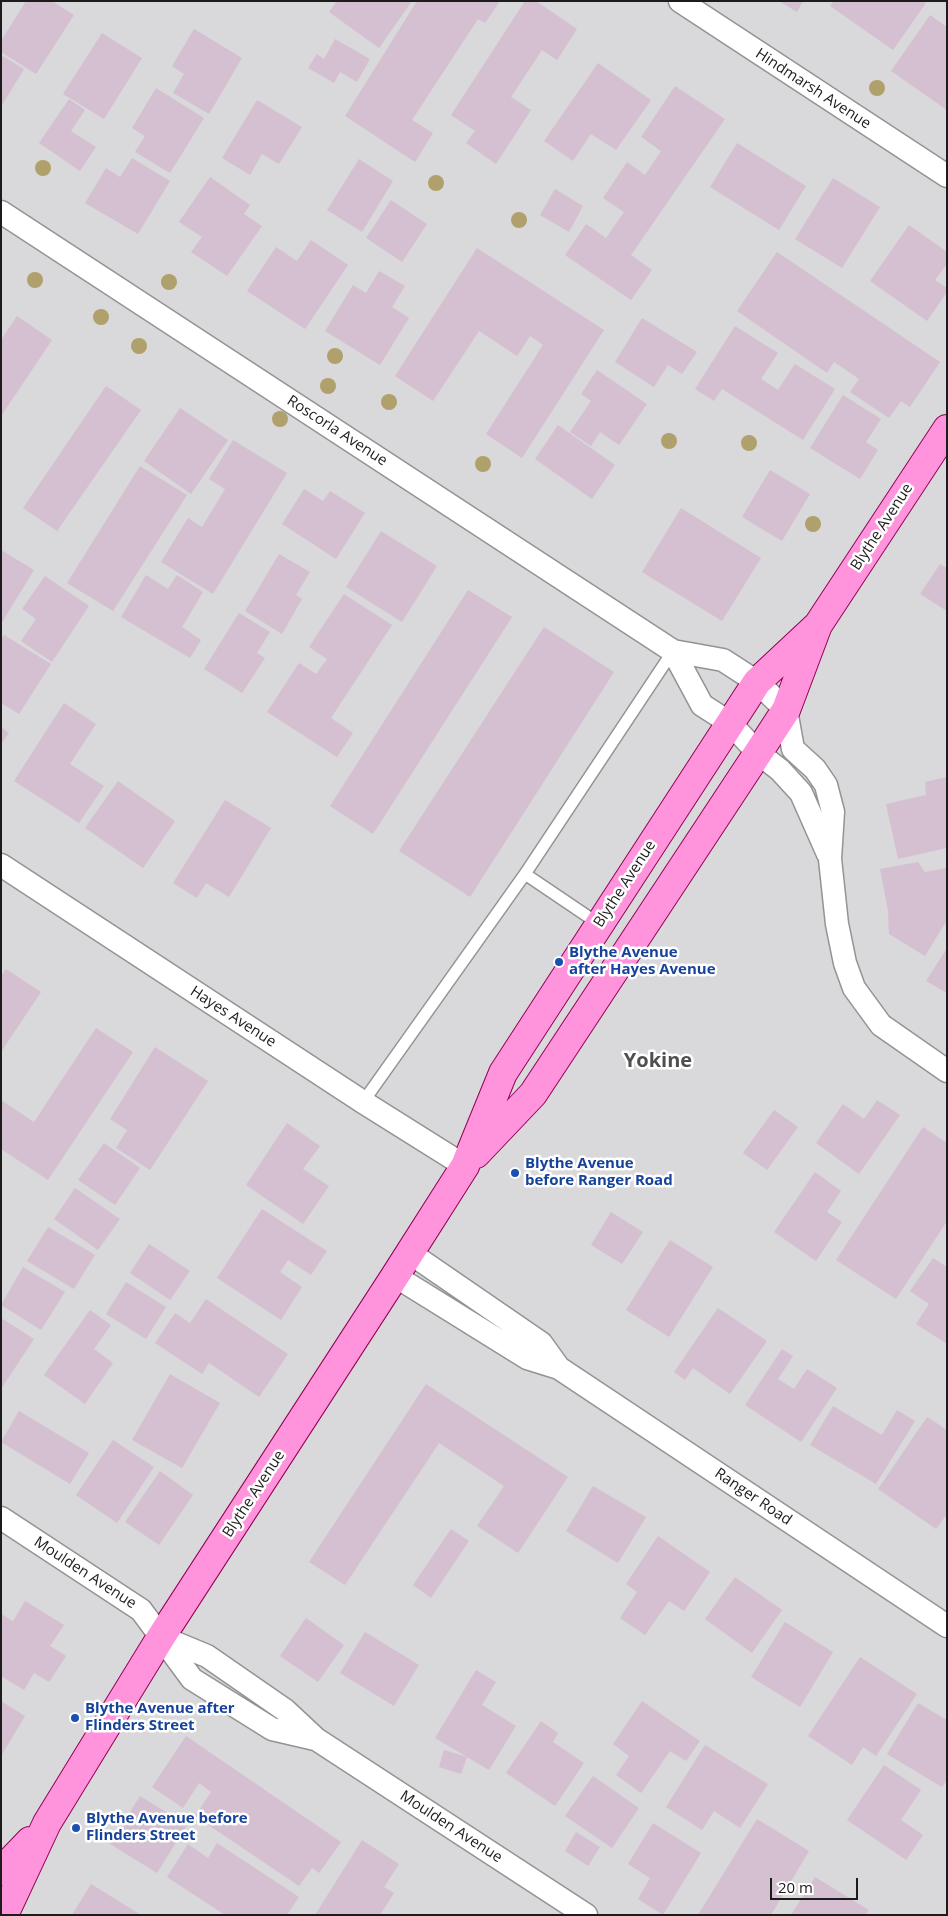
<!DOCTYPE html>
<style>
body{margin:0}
#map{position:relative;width:948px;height:1916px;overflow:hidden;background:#eee0e8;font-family:"Open Sans",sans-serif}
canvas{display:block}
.frame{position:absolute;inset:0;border:2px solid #1c1c1c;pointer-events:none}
.scale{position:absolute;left:770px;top:1878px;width:88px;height:22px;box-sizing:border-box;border:2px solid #1c1c1c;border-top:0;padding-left:6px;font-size:15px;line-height:18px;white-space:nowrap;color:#1c1c1c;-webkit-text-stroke:4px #fff;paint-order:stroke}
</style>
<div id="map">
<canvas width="948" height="1916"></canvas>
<div class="frame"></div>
<div class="scale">20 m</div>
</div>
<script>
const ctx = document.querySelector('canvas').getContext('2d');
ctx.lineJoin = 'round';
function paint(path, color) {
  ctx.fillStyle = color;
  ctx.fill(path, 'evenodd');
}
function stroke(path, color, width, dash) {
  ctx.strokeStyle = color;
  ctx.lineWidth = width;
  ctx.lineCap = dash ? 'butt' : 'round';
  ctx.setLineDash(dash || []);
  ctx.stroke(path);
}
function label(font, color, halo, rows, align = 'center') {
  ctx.font = font + ' "Open Sans",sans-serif';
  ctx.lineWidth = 5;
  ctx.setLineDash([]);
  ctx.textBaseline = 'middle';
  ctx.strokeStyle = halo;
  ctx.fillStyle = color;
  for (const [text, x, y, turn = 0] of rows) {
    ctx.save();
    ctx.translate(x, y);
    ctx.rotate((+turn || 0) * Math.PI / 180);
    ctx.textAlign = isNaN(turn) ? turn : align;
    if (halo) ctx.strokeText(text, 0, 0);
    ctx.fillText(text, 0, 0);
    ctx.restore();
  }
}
const residential = new Path2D(`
 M1,1H947V1915H1Z`);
const building = new Path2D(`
 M26,1H52L74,15L36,74L1,52V41Z
 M337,1H412L379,48L329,12Z
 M417,1H500L485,23L478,19L412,120L433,133L415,162L345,116Z
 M525,1H536L577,29L557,60L542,50L511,97L531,110L496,164L466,143L475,131L451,115Z
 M779,1H803L797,12Z
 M834,1H923L926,3L893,50L830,6Z
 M930,15L947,27V110L891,71Z
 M194,29L242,58L209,114L173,93L184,74L172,66Z
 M102,33L142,58L104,119L63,94Z
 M335,39L370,59L357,82L340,72L334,83L308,68L317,54L324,59Z
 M1,55L24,69L1,107Z
 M598,63L651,100L616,150L591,134L573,161L544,141Z
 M675,86L725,119L631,255L652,270L631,300L565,255L586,224L606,238L624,212L603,198L627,162L645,175L661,151L641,137Z
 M156,88L204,118L170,173L135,152L145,136L132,128Z
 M69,99L85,110L71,131L96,147L80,171L39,143Z
 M257,100L302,127L279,164L262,154L250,175L222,158Z
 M737,143L806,186L779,230L710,187Z
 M132,158L170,181L138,234L85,203L106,168L120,177Z
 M359,159L393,181L362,232L327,210Z
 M210,177L250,205L244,214L262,226L227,276L191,252L202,237L179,222Z
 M833,178L880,207L842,268L795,239Z
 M555,189L583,206L569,232L540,215Z
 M391,200L427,224L402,262L366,238Z
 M909,225L947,252V264L935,280L947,288V292L927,321L870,281Z
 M311,240L348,265L305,329L247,291L276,247L297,261Z
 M477,248L604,330L522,458L486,434L543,345L530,336L517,356L479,331L433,401L395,376Z
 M777,252L940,362L910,407L901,401L889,418L850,392L859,379L834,362L827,373L737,311Z
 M379,271L405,286L392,307L409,318L380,365L325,331L353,285L366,293Z
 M17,316L52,340L1,416V340Z
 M642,318L697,352L682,374L668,365L654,387L615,362Z
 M735,326L778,353L761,379L778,390L795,364L835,389L803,440L722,389L714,401L695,389Z
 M597,370L647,404L619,445L600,432L591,446L570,432L591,401L581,394Z
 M106,386L141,410L57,531L23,508Z
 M843,395L881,419L866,442L878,450L860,479L810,448Z
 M180,408L228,440L191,494L144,461Z
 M558,425L615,465L592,499L535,459Z
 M233,440L287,473L213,594L161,562L188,518L202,527L225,489L209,479Z
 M140,466L187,495L113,611L67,583Z
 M770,470L810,494L782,541L742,517Z
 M304,489L323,501L330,491L365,513L336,559L282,524Z
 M681,508L761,558L722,621L642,572Z
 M381,531L437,566L402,622L346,587Z
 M1,550L34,570L1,624Z
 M279,554L310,572L296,595L302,599L282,634L245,611Z
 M940,564L947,568V611L920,594Z
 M146,575L168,589L177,575L203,592L182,627L201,640L190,658L121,617Z
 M45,576L89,606L52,662L21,641L36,619L22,609Z
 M468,590L512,617L373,834L330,806Z
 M344,594L392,625L331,718L353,733L337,757L267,712L299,663L316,674L327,659L309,647Z
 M239,613L270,632L257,653L265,658L242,693L204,669Z
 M544,627L614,672L470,897L399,851Z
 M4,635L51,664L19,714L1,703V639Z
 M64,703L96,724L70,764L104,786L79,823L14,781Z
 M1,727L9,733L1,744Z
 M947,777V848L898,859L886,804L926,795L925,782Z
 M118,781L175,821L143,868L85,828Z
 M225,800L271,828L229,897L206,883L197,898L173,883Z
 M918,862L925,872L947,868V920L925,956L889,934L888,911L880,869Z
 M947,948V993L926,981Z
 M6,969L41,992L1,1052V976Z
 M96,1028L133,1052L48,1180L1,1149V1100L34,1122Z
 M155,1047L208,1081L150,1170L116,1148L127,1130L110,1119Z
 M877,1100L900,1115L859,1174L816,1143L843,1104L864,1119Z
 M774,1110L798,1127L767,1170L743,1153Z
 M287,1123L320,1146L303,1169L329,1186L303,1224L246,1185Z
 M923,1127L947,1143V1221L896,1299L836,1260Z
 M104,1143L140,1168L115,1205L78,1180Z
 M815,1172L841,1191L827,1212L842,1222L816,1261L774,1232Z
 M75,1188L120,1219L98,1250L54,1219Z
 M262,1209L327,1251L311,1275L288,1260L280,1272L302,1287L281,1320L217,1278Z
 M611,1212L643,1232L622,1264L591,1245Z
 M48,1227L95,1255L74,1289L27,1261Z
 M670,1240L713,1267L669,1337L626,1310Z
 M149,1244L190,1271L170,1300L130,1273Z
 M933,1258L947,1267V1344L916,1324L929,1304L910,1291Z
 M23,1267L65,1292L41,1330L1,1305Z
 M126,1282L166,1307L146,1339L106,1314Z
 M206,1299L288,1354L259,1397L209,1363L202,1374L155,1343L175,1313L190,1323Z
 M718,1308L767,1341L730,1394L693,1368L685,1380L674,1372Z
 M90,1310L111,1325L94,1349L113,1363L85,1404L44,1375Z
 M1,1318L34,1339L1,1389Z
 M782,1349L793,1356L778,1379L794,1389L807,1369L837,1388L801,1442L745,1405Z
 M170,1374L220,1403L182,1468L132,1440Z
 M426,1384L568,1477L518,1553L477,1526L504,1486L439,1443L345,1585L309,1562Z
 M833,1406L882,1435L897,1410L915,1421L876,1484L810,1445Z
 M19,1411L89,1453L70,1484L1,1442Z
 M927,1417L947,1430V1514L936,1529L878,1489Z
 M113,1440L154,1467L117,1523L76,1495Z
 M160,1471L193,1495L159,1545L125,1522Z
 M593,1486L646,1517L618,1563L566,1531Z
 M451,1529L469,1541L431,1598L413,1585Z
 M658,1536L710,1572L684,1611L669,1601L645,1635L620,1618L637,1592L626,1584Z
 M735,1577L782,1610L752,1653L705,1619Z
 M25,1601L64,1625L50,1646L66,1656L49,1682L34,1673L24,1690L1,1676V1614L13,1621Z
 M306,1618L344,1645L318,1682L280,1656Z
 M785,1622L833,1652L800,1707L751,1677Z
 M365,1632L419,1665L394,1706L340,1673Z
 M860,1657L917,1694L876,1756L863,1747L852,1765L808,1736Z
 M476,1670L496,1682L482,1705L516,1726L489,1770L435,1738Z
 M1,1701L25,1716L1,1756Z
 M642,1701L700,1741L686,1761L670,1751L641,1793L616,1775L629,1756L613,1744Z
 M918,1703L947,1720V1780L942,1787L887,1754Z
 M541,1721L558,1733L553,1742L584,1763L555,1806L506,1773Z
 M186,1736L341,1842L319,1873L312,1868L299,1886L195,1816L211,1792L199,1783L183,1808L152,1787Z
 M705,1745L768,1784L740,1828L714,1811L702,1830L666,1807Z
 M444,1750L467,1757L461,1774L439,1767Z
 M884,1765L921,1790L901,1820L923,1835L906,1860L847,1820Z
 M593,1776L639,1808L612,1848L565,1816Z
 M140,1796L187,1825L157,1873L110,1844Z
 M757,1819L809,1851L771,1915H698Z
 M653,1823L701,1853L663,1915L638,1899L650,1878L628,1864Z
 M576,1832L600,1847L588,1866L565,1851Z
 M362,1840L399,1864L384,1887L394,1893L380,1915H315Z
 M217,1843L299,1897L287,1915H225L167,1877L188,1844L208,1858Z
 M815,1877L869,1910L866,1915H791Z
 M91,1884L141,1915H72Z`);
const lane = new Path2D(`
 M525,874L599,924
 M363,1102L525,874L673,651`);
const street = new Path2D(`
 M680,1L947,176
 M1,212L673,651L723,660L757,682L786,710L793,749L815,769L826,785L833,812L830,859L837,924L845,963L854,988L881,1025L947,1071
 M673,651L702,705L730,723L758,753L780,770L801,793L828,854
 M1,865L363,1102L465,1166
 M410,1253L541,1343L559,1368
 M395,1276L527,1358L559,1368L947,1626
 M1,1518L141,1610L192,1679L272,1729L315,1739
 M161,1637L207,1656L285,1710L316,1739L586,1915`);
const primary = new Path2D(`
 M476,1154L533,1094L758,753L786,710L818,625L947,429
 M1,1871L30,1841
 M4,1915L47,1823L161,1637L395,1276L465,1166L503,1073L757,682L818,625`);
const trees = [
 [877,88],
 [43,168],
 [436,183],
 [519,220],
 [35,280],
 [169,282],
 [101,317],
 [139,346],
 [335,356],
 [328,386],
 [389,402],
 [280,419],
 [669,441],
 [749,443],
 [483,464],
 [813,524]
];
const markers = [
 [559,962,5,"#1a4fb4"],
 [515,1173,5,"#1a4fb4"],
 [75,1718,5,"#1a4fb4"],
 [76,1828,5,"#1a4fb4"]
];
const streetNames = [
 ["Hindmarsh Avenue",813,89,33],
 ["Roscorla Avenue",337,431,33],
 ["Blythe Avenue",882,527,-57],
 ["Blythe Avenue",625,884,-57],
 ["Hayes Avenue",233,1017,33],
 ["Blythe Avenue",254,1494,-57],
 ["Ranger Road",753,1497,34],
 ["Moulden Avenue",85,1573,33],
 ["Moulden Avenue",451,1827,33]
];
const transitNames = [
 ["Blythe Avenue",569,953],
 ["after Hayes Avenue",569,970],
 ["Blythe Avenue",525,1164],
 ["before Ranger Road",525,1181],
 ["Blythe Avenue after",85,1709],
 ["Flinders Street",85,1726],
 ["Blythe Avenue before",86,1819],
 ["Flinders Street",86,1836]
];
const districtNames = [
 ["Yokine",658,1061]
];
paint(residential, '#d9d8da');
paint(building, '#d5c0d1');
stroke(lane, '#939393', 14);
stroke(street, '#939393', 25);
stroke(primary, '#930054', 30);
stroke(lane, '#fff', 11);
stroke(street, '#fff', 22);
stroke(primary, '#ff94dc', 28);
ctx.fillStyle = '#b0a06b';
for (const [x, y] of trees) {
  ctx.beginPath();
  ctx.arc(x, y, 8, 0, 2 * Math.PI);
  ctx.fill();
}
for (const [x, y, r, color] of markers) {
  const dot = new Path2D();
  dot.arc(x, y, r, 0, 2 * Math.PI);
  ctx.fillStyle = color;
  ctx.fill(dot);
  stroke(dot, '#fff', 2);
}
label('15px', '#1c1c1c', '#fff', streetNames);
label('bold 15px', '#164399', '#fff', transitNames, 'left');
label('bold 20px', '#4f4f4f', '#fff', districtNames);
</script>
